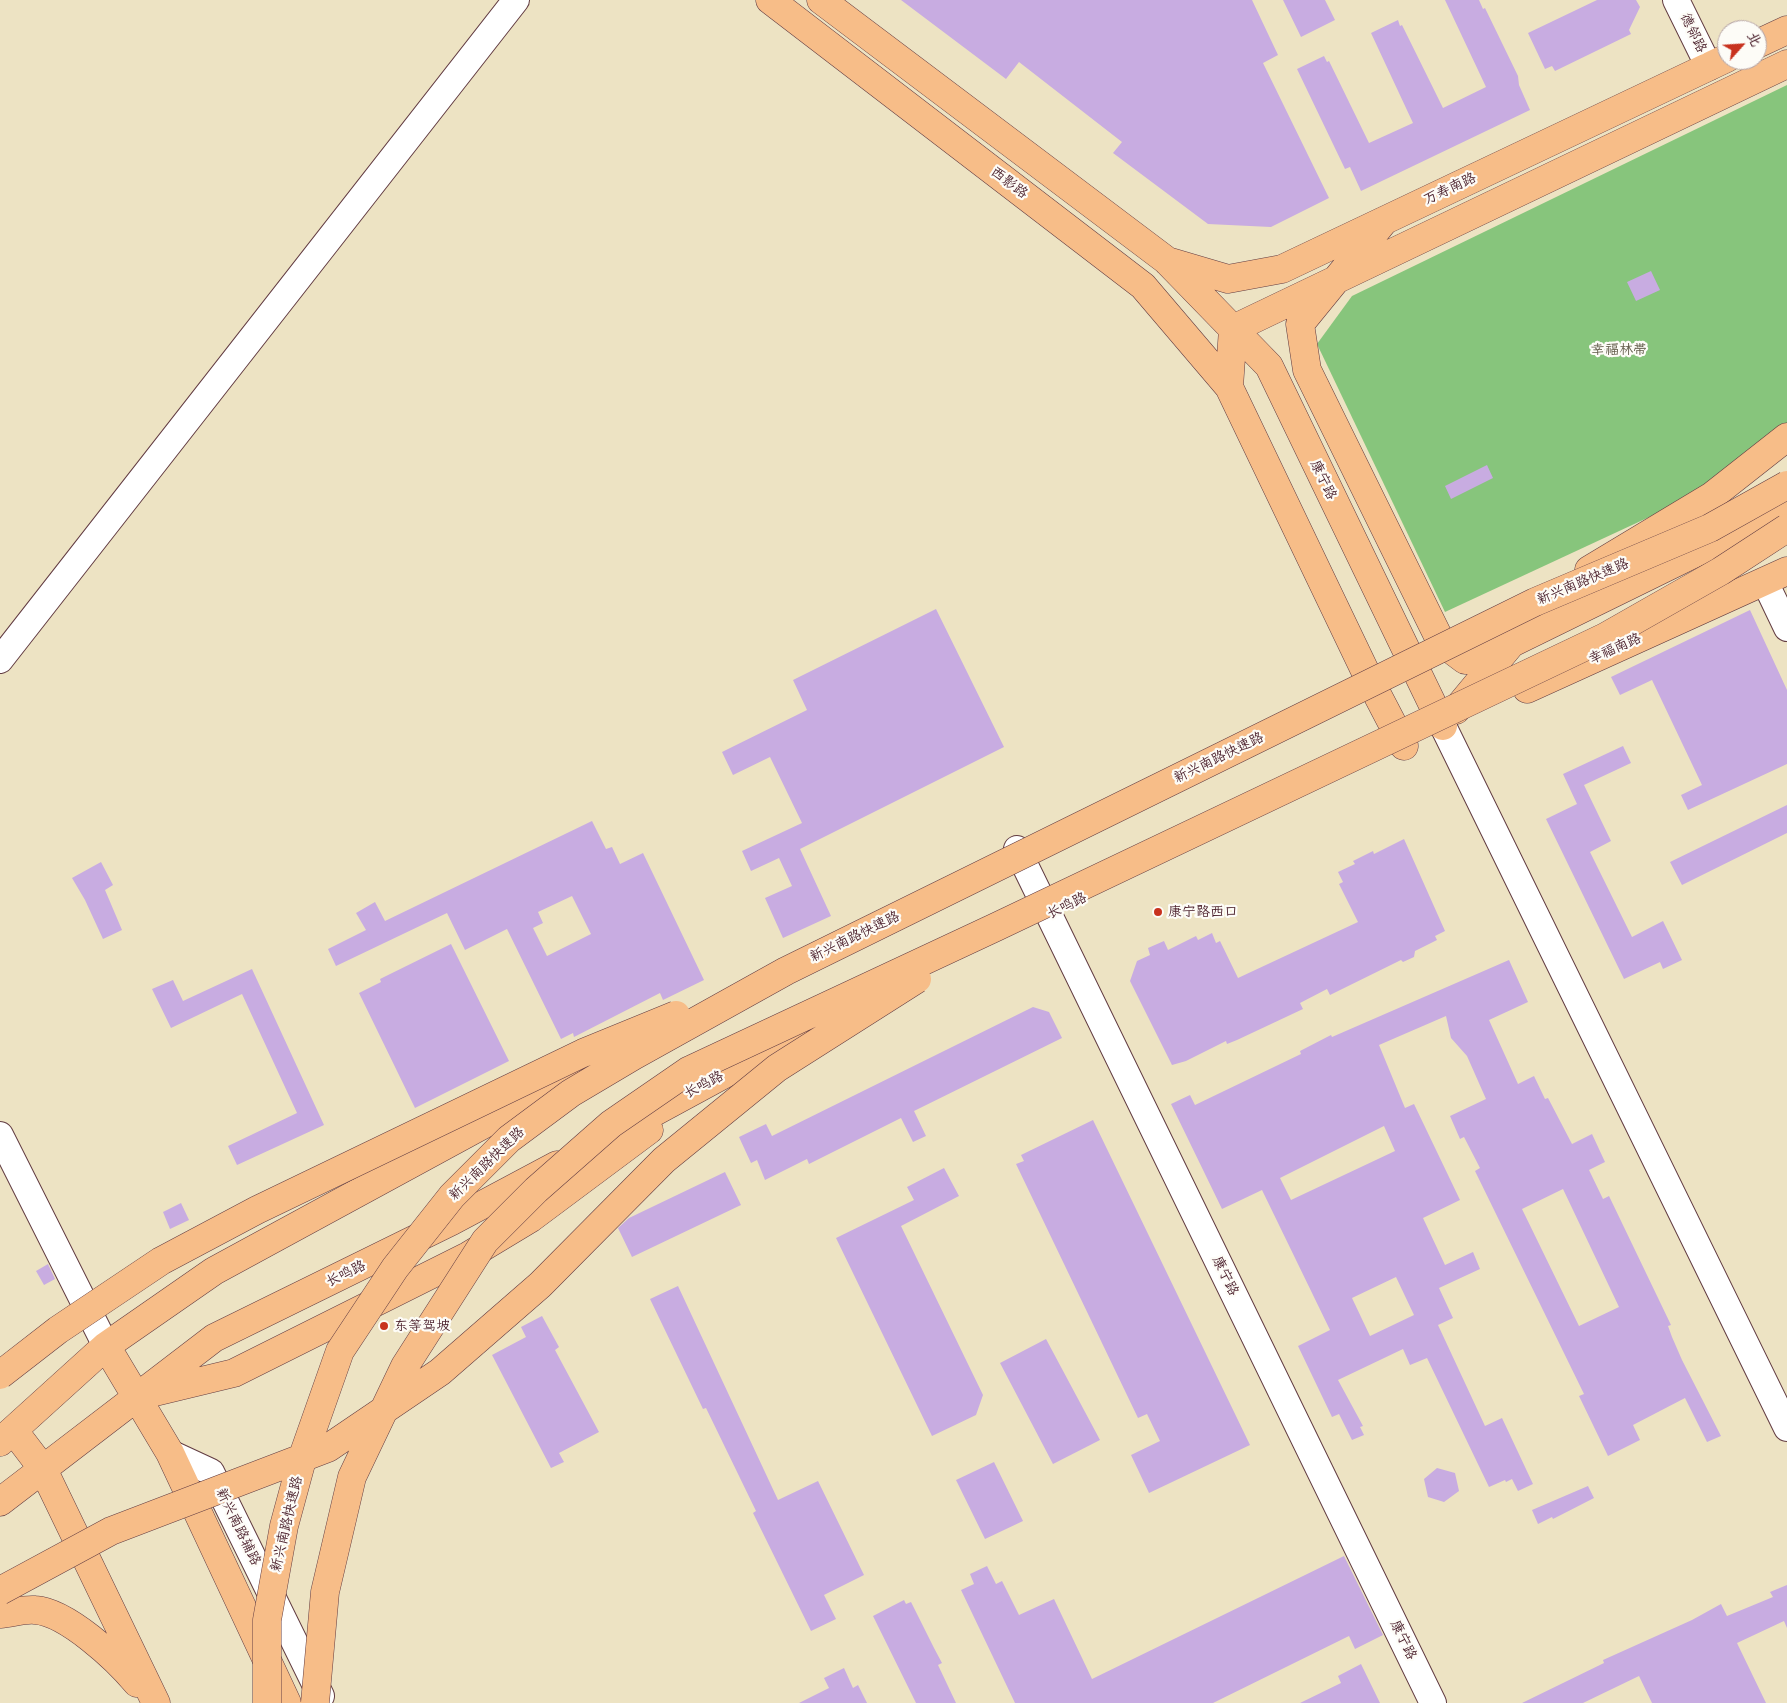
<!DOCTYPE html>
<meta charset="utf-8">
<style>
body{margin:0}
#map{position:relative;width:1787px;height:1703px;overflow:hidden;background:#ede3c3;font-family:"Shantell Sans","LXGW WenKai TC",sans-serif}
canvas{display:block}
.north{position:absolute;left:1717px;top:20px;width:50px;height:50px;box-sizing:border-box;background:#fdfcf7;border:1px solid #b5a4a5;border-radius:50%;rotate:64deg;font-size:14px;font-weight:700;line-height:20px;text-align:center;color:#4a1f2b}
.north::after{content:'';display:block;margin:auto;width:18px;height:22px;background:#c8321e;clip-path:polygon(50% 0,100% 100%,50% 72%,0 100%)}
</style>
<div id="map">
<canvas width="1787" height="1703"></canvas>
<div class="north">北</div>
</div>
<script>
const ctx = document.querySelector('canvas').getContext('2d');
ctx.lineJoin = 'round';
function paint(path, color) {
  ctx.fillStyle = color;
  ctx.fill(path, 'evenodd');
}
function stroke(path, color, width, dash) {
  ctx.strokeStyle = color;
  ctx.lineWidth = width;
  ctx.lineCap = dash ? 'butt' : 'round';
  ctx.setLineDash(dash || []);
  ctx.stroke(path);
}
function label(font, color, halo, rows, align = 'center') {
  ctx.font = font + ' "Shantell Sans","LXGW WenKai TC",sans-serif';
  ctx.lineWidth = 4.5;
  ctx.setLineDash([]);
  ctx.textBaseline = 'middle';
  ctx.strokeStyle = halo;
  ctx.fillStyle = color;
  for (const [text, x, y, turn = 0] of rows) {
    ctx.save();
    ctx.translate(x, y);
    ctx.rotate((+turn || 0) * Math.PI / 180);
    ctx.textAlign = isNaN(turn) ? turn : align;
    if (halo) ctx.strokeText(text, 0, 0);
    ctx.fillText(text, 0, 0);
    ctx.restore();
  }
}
const green = new Path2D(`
 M1787,85V453L1445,612L1317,344L1352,296Z`);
const building = new Path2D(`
 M901,0H1252L1278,55L1263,63L1329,198L1271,227L1208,224L1113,153L1122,142L1019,62L1006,79Z
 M1283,0H1325L1335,20L1301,37Z
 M1445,0H1479L1483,9L1485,8L1518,76L1519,85L1530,110L1361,191L1350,167L1345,169L1297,69L1324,56L1327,62L1329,61L1369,143L1413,123L1371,33L1398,20L1400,26L1402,25L1443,108L1486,87Z
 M1597,0H1636L1640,7L1629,30L1631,34L1555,71L1552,66L1545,69L1528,33Z
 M1651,271L1660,290L1636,301L1627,282Z
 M1487,465L1493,478L1451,499L1445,486Z
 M936,609L1004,747L800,849L831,916L783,938L765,898L792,886L779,858L751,871L742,851L802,823L770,757L733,775L722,752L807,710L793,680Z
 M1750,610L1787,690V764L1688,810L1681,795L1702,785L1652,680L1620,695L1611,677Z
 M1623,746L1631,763L1584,785L1611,841L1590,852L1632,937L1663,921L1682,960L1663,969L1660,962L1624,979L1546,819L1577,804L1563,774Z
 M1787,805V833L1682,885L1670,862Z
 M592,821L606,849L612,847L620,864L643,853L704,980L663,1000L660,993L574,1037L573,1033L561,1039L507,929L465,950L447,913L336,966L328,949L366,930L356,913L375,902L385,921ZM572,896L591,934L547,956L533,928L543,923L538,912Z
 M1404,839L1445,931L1435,936L1437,940L1415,951L1414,957L1403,962L1401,960L1330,995L1327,989L1300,1003L1303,1009L1237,1040L1227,1044L1226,1041L1186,1061L1172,1065L1130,981L1137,961L1150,955L1148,948L1164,941L1168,950L1196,936L1198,940L1212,933L1216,943L1220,941L1238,978L1358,922L1339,884L1343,882L1338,872L1355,864L1353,861L1373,851L1374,854Z
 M101,862L113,885L105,890L122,930L103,939L85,900L72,878Z
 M451,944L509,1061L415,1108L359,993L381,982L380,979Z
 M1509,960L1528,1002L1489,1020L1518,1084L1534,1076L1545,1099L1548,1098L1572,1144L1592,1134L1605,1162L1589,1170L1603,1199L1609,1196L1671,1325L1668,1326L1672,1337L1682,1360L1721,1436L1707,1442L1685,1398L1633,1425L1640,1440L1608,1456L1579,1396L1584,1394L1475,1171L1480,1168L1464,1137L1460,1139L1450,1116L1486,1099L1467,1056L1451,1038L1446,1016L1379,1045L1405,1108L1414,1104L1460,1200L1423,1218L1445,1265L1473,1252L1480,1269L1439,1288L1453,1318L1438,1325L1485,1426L1502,1418L1533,1484L1518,1491L1512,1479L1506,1482L1505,1480L1489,1487L1427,1358L1410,1365L1403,1349L1338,1380L1363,1426L1360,1427L1364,1435L1352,1440L1339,1414L1332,1417L1298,1346L1330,1330L1262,1190L1222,1209L1171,1104L1190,1095L1195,1105L1301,1054L1300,1051L1331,1035L1332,1037ZM1384,1126L1395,1151L1291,1200L1280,1178ZM1563,1189L1619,1307L1579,1326L1522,1209ZM1396,1277L1414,1315L1370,1336L1352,1298Z
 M252,969L324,1125L237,1165L228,1146L297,1113L242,994L171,1028L152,989L173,980L183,1001Z
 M1033,1007L1049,1012L1062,1038L914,1111L926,1136L913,1142L901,1118L809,1164L807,1159L765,1180L757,1160L751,1163L739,1137L766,1124L772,1136Z
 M1093,1120L1250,1445L1149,1493L1131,1455L1160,1441L1147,1414L1138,1418L1016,1164L1024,1161L1021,1155Z
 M944,1168L959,1196L901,1226L983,1395L976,1415L932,1436L836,1238L914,1200L907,1187Z
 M725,1172L741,1205L632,1257L618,1228L629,1218Z
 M181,1203L189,1220L170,1229L163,1212Z
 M48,1264L55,1279L44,1285L36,1271Z
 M678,1286L778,1500L818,1481L864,1575L824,1595L836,1619L811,1631L753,1513L756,1511L706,1408L703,1409L650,1299Z
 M542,1316L559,1347L555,1350L599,1432L559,1453L564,1462L551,1468L492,1355L526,1337L521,1327Z
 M1046,1339L1100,1440L1053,1464L1000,1363Z
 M994,1462L1023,1521L985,1539L956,1480Z
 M1437,1468L1455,1473L1459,1491L1444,1502L1428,1497L1424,1479Z
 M1588,1486L1594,1498L1553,1519L1552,1517L1538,1524L1532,1510Z
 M1344,1556L1383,1635L1355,1649L1349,1636L1213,1703H1015L961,1590L974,1584L970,1574L987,1566L996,1584L1002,1581L1019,1615L1054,1599L1092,1679Z
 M1787,1585V1628L1784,1621L1737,1643L1766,1703H1652L1639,1676L1583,1703H1522L1604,1663L1603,1660L1692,1620L1721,1604L1727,1616L1773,1597L1770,1592Z
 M904,1600L906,1604L911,1602L934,1648L942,1663L938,1665L956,1703H916L873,1616Z
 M1361,1664L1380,1703H1300L1341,1683L1338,1676Z
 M844,1668L853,1688L858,1685L867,1703H799L829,1688L824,1678Z`);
const minor = new Path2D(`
 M1676,0L1709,67
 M1765,582L1787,628
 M0,660L516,0
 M1443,726L1787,1428
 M1017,849L1433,1703
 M0,1135L106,1346
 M170,1453L211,1472L321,1696`);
const major = new Path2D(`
 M770,0L1143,286L1229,387
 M821,0L1166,260L1269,366L1443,726
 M1757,44L1787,30
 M1384,221L1300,324L1307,370L1441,642L1465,660L1510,644L1787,508
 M1167,261L1228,279L1282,269L1727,58
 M1527,689L1787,571
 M1456,710L1510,645
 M1404,746L1367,675L1229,387L1233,329L1787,64
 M612,1135L743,1064L836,1019
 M106,1346L170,1453L287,1703
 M147,1394L234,1373L468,1256L531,1218L649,1130
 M14,1431L43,1469L156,1703
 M0,1442L106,1346L214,1271L615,1053
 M0,1502L214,1338L452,1221L557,1165
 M0,1614C11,1613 24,1609 35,1610C67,1612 117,1659 137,1683`);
const highway = new Path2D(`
 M1589,570L1712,496L1787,437`);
const highwayBridge = new Path2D(`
 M0,1375L58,1330L161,1261L257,1210L583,1053L676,1015
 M0,1591L111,1531L328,1448L440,1372L540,1285L664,1160L777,1068L917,979
 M267,1703V1620L284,1526L303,1456L340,1351L395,1268L452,1196L509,1139L571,1093L635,1055L786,971L1535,602L1710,528L1787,485
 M315,1703L325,1592L352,1477L405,1366L485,1241L536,1190L611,1124L688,1071L996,927L1605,637L1721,571L1787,528`);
const markers = [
 [1158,912,5,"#c8321e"],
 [384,1326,5,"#c8321e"]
];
const streetNames = [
 ["德邻路",1693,33,64],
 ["西影路",1009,183,37],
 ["万寿南路",1450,189,-25],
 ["康宁路",1323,480,64],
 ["新兴南路快速路",1583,582,-23],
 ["幸福南路",1615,649,-24],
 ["新兴南路快速路",1219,758,-26],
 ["长鸣路",1067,906,-26],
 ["新兴南路快速路",855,937,-26],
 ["长鸣路",704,1085,-28],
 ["新兴南路快速路",487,1164,-44],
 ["长鸣路",346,1274,-26],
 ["康宁路",1225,1276,64],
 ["新兴南路快速路",287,1524,-77],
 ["新兴南路辅路",238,1527,64],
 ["康宁路",1403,1640,64]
];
const parkNames = [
 ["幸福林带",1619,350]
];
const poiNames = [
 ["康宁路西口",1168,912],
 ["东等驾坡",394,1326]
];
paint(green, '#87c57c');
paint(building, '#c8ace1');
stroke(minor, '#623c42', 28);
stroke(major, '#623c42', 29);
stroke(highway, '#623c42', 29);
stroke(minor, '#fff', 26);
stroke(major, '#f7bd88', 28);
stroke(highway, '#f7bd88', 28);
stroke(highwayBridge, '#623c42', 29, []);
stroke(highwayBridge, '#f7bd88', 28);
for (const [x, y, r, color] of markers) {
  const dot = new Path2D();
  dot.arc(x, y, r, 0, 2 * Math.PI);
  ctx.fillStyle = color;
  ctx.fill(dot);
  stroke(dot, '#fdfcf7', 2);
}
label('14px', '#4a1f2b', '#fdfcf7', streetNames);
label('14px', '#5f5947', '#fdfcf7', parkNames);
label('14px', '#4a1f2b', '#fdfcf7', poiNames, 'left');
</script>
